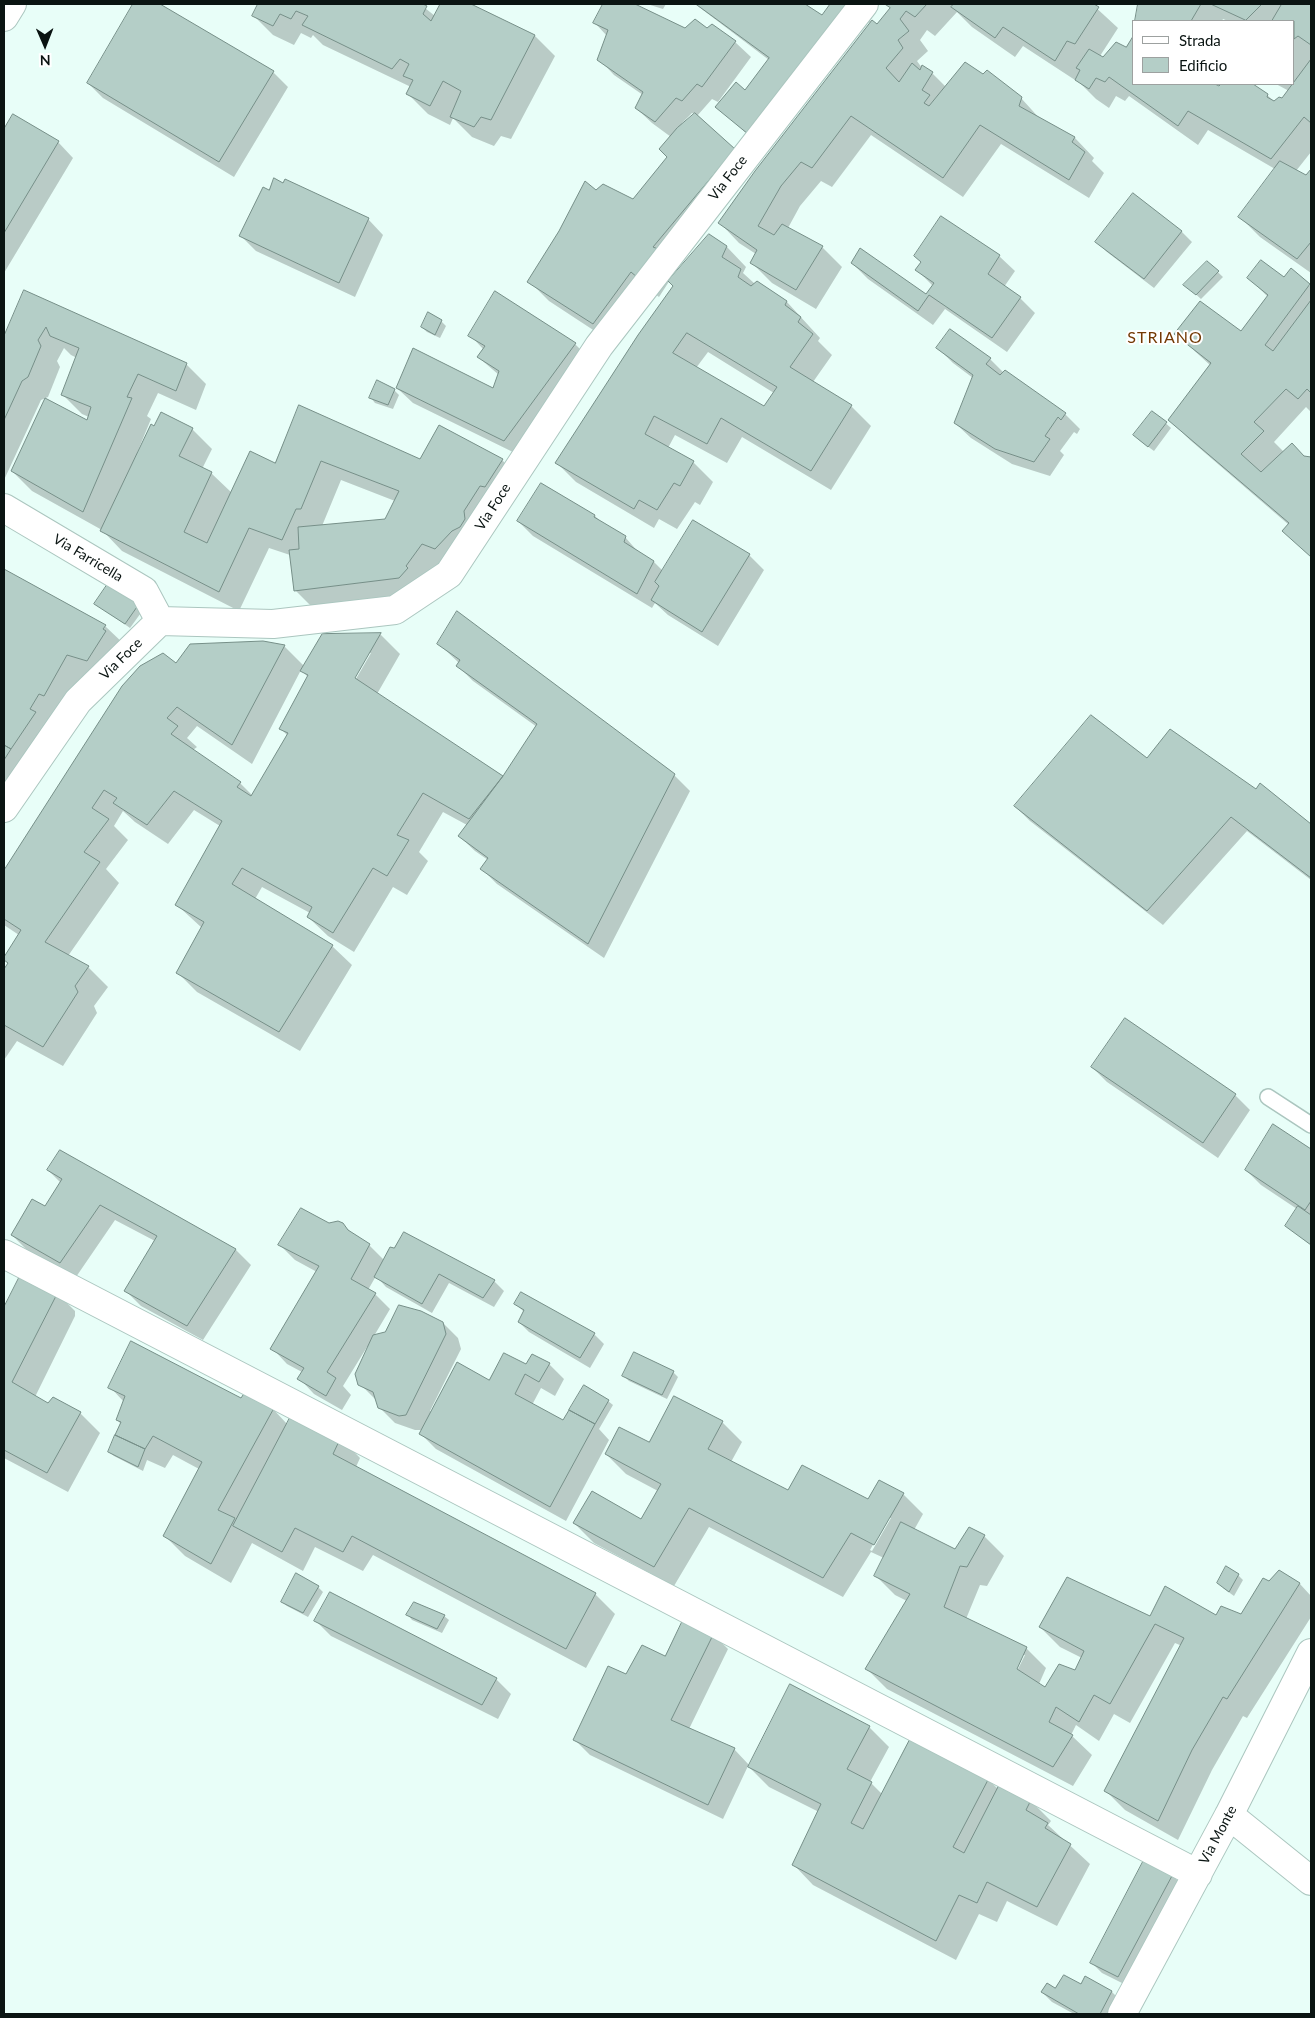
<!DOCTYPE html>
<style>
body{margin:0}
#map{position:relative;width:1315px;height:2018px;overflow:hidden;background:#e8fef8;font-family:Lato,sans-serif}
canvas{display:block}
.frame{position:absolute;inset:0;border:5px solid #0a1412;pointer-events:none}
.legend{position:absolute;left:1132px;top:20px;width:162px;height:65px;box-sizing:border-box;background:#fff;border:1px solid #9da1a0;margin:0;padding:6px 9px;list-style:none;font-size:15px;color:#0a1412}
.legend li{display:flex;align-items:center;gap:10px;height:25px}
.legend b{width:25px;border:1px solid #9da1a0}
.north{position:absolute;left:20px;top:20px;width:50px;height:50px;-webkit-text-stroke:4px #fff;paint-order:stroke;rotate:179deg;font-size:14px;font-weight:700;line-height:20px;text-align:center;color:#0a1412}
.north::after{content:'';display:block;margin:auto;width:18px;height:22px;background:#0a1412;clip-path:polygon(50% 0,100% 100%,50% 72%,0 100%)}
</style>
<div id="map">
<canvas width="1315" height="2018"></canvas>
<div class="frame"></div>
<ul class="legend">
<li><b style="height:6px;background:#fff"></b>Strada</li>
<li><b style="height:14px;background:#b4cec7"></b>Edificio</li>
</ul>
<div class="north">N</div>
</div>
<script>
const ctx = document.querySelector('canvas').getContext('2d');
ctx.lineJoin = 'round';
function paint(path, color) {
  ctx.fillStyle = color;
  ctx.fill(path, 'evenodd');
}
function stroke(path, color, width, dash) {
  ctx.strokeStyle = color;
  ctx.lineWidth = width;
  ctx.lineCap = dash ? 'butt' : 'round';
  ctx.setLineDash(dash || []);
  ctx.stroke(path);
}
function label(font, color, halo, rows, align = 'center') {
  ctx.font = font + ' Lato,sans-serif';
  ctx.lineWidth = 4;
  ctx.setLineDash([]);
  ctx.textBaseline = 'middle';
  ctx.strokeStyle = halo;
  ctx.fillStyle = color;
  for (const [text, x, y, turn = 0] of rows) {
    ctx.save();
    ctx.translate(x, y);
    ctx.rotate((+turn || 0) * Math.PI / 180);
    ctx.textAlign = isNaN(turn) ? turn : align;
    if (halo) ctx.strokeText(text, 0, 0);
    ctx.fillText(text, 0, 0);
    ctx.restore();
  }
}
const shadow = new Path2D(`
 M134,4H157L273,72L288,87L234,177L103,98L88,83Z
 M256,4H420L435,16L441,4H469L535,36L555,56L511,139L501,136L494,146L472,137L453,118L450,125L428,114L408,94L411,87L323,45L313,35L311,38L301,33L294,45L273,35L253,15L258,6Z
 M605,4H632L685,29L707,30L712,25L735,42L751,57L718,102L712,99L697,116L754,170L673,266L677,270L673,275L675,276L727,247L746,267L743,273L755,284L757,282L787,302L820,338L818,341L832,355L813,382L851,406L871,426L831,490L742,437L727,463L675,435L668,448L693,462L713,482L700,505L695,502L677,529L659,519L654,528L576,482L557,463L675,286L670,280L659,297L651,291L613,343L549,301L529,281L597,192L633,201L669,157L671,137L652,123L636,108L643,95L614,75L599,59L607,36L595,23ZM692,113L696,115L683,124L682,123ZM708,352L774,393L765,408L696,368Z
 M647,4H666L663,9Z
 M695,4H803L822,16L831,4H858L872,18L870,21L877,26L892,8L887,4H1092L1118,28L1100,56L1134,84H1213L1219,88L1222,84H1251L1267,95L1275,102L1283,99L1289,91L1276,84H1294V21H1228L1223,19L1222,21H1136L1139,4H1311V152L1296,171L1306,177L1311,171V273L1260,237L1240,217L1275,169L1208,130L1198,145L1129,96L1125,101L1116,96L1109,108L1096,99L1076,79L1075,80L1023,46L1015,57L972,27L957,12L935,36L927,30L920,40L928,51L917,61L922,68L932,73L946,87L1021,98L1041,120L1075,138L1094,158L1092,161L1104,173L1089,198L1001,144L963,197L871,135L832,187L821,181L800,206L788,228L822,247L842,267L816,309L772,283L752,263L756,254L739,243L720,223L871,24L869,22L764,149L717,107L745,92L769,60Z
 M13,116L58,142L73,158L4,273V132Z
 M269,191L368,219L383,235L355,297L256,251L241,236Z
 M1133,195L1182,232L1192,242L1154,288L1107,252L1097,242Z
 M941,217L999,256L1015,271L1004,287L1020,298L1035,313L1007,352L945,309L933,325L868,279L852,263L926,296L933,286L917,270L922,262Z
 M1207,262L1223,277L1201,299L1190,289Z
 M1249,278L1284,279L1309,285L1311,287V412L1306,407L1274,442L1284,452L1311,458V557L1304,550L1289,525L1190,440L1170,420L1210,365L1176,334L1241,333L1268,297Z
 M24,292L186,364L206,384L196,410L158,393L147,416L151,419L137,453H139L192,429L212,449L202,469L211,473L232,493L275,464L300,407L420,461L502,460L522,480L419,597L315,610L295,590L290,555L269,548L239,611L122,551L102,530L32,491L12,471L88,421L89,417L82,414L62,394L77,358L71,355L64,348L57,361L60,367L48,397L41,400L4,480V339ZM341,480L395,501L386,520L322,526Z
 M441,321L446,326L440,338L427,332L422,327Z
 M470,335L575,344L590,359L519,455L413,403L397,388L493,389L499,375L478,357L484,350Z
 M938,348L990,359L1004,373L1065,414L1080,429L1077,434L1074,432L1060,451L1064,455L1050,476L1012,464L971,438L955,423L973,378L953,363Z
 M394,390L399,395L393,409L375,403L371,398Z
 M1153,412L1171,428L1154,451L1139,440Z
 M595,516L603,524L625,537L640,554L654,562L663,571L749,555L764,570L718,646L668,615L655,603L652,608L533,536L518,521Z
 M4,571L105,626L125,645L4,798Z
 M108,586L143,610L130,628L96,604Z
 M458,613L674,775L690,791L604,958L497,884L482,869L488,860L475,851L459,836L467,825L443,812L419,852L428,861L407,895L393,887L354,952L328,936L308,917L310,913L262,887L255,899L332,946L352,965L300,1051L197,992L177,972L202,928L177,905L220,826L194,810L168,844L135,822L123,811L114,826L128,840L106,869L119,883L68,956L88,967L108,987L94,1006L97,1013L63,1066L17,1041L4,1060V972L8,964L4,959L19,935L4,925V872L123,687L177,665L284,646L304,666L322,635H381L400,654L377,694L503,778L537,727L473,681L458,666L459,663L439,644ZM368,653H371L353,684L350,683ZM301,670L309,678L281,729L288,736L253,796L240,783L193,750L197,747L187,738L197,726L252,764Z
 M1147,759L1256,791L1260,785L1311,825V880L1247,831L1163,925L1030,821L1015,806Z
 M1092,1067L1235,1095L1250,1110L1218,1158L1107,1082Z
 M1274,1126L1311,1151V1245L1286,1226L1297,1209L1261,1185L1246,1170Z
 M60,1152L236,1250L251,1265L203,1340L141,1306L126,1291L155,1241L115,1220L76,1277L27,1250L12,1235L45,1208L61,1183L48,1170Z
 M329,1224H342L354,1235L369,1245L384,1260L494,1281L504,1291L494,1307L449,1283L432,1313L386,1287L376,1276L368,1290L375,1294L390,1309L374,1336L443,1323L458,1338L461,1349L430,1411L432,1412L489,1382L526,1366L549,1364L564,1379L555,1396L541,1388L532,1405L564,1421L608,1401L613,1405L599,1429L609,1440L566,1521L436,1449L421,1434L423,1430H415L395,1423L379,1407L377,1401L360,1384L369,1348L367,1347L343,1386L351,1395L342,1410L314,1394L299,1378L302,1372L287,1364L272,1348L317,1272L295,1260L280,1245Z
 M23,1274L55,1291L75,1311V1316L35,1397L48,1404L80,1413L100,1433L68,1492L4,1458V1310Z
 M516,1304L594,1334L604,1344L590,1368L529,1332L519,1322L524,1312Z
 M635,1353L673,1372L678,1377L667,1399L629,1381L624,1376Z
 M110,1387L242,1400L273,1409L288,1425L341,1438L360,1458L356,1467L595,1594L615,1614L586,1668L373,1555L363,1571L315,1547L303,1571L252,1543L231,1583L185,1556L165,1536L199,1469L173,1455L165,1468L147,1460L143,1471L114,1456L109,1452L121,1424L117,1420L124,1402Z
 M722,1422L742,1442L731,1462L789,1492L869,1501L903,1494L923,1514L914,1530L956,1551L970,1529L984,1536L1004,1556L987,1586L980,1585L966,1619L1026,1648L1046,1668L1039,1684L1045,1688L1076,1671L1082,1658L1060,1647L1040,1627L1150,1618L1242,1616L1279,1571L1300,1584L1311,1596V1617L1247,1718L1243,1716L1212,1770L1178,1840L1125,1810L1105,1790L1182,1646L1175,1643L1130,1723L1114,1714L1099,1741L1076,1725L1071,1735L1092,1755L1073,1786L887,1689L867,1669L907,1601L895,1595L875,1575L884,1558L871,1552L843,1597L709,1527L674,1586L594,1543L574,1523L641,1520L658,1491L626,1474L606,1454L650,1443ZM888,1518H891L872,1551L870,1550ZM1022,1655H1025L1015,1675L1013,1674Z
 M1238,1575L1243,1580L1234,1596L1223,1588Z
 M318,1587L323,1592L308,1617L287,1606L282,1602Z
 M408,1615L444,1616L449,1620L442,1633L412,1620Z
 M316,1621L496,1679L511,1694L498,1719L331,1636Z
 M713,1634L728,1649L689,1729L734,1749L750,1766L869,1727L889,1747L870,1782L883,1795L988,1779L998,1789L1031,1801L1051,1821L1048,1825L1090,1864L1057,1926L1007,1901L997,1922L979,1914L956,1960L813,1885L794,1865L819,1812L769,1787L748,1766L723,1819L590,1755L575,1740L627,1675Z
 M1172,1875L1182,1885L1128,1986L1102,1973L1092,1963Z
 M1086,1978L1112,1992L1122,2002L1115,2014H1074L1052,2002L1042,1992L1081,1986Z`);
const building = new Path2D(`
 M133,4H160L274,71L219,162L87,83Z
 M258,4H423L427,6L423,14L431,21L440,4H471L535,35L491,120L481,117L474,127L450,117L461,91L443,81L430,106L406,94L413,80L403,76L409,64L400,59L392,69L302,25L308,16L296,11L291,19L280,14L273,26L252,16Z
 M603,4H635L685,28L695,19L707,28L712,24L736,41L702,87L697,84L682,101L676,98L655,122L635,108L643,92L597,60L608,30L593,23Z
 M696,4H805L822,15L830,4H857L748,134L715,107L736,82L745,90L769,58Z
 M885,4H927L915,17L906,11L900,19L909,31L898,40L903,48L886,68L899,82L912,63L920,70L922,65L933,72L922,90L930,95L924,103L929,106L965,62L983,74L987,70L1022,97L1019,106L1075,137L1072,142L1085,152L1069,180L980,125L943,178L851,116L812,168L801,162L781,186L758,226L774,235L782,224L823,246L796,290L750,263L757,250L718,223L755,171L872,20L877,24L890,8Z
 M954,4H1094L1099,7L1075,44L1067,41L1055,61L1003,27L995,38L951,7Z
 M1138,4H1201L1191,21H1135Z
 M1211,4H1262L1246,20Z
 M1282,4H1311V45L1298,36L1294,39V21H1272Z
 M1134,35V84H1215L1219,86L1221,84H1253L1268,94L1267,97L1274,101L1279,97L1282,98L1311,59V123L1304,117L1271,159L1188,111L1178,126L1109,77L1105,82L1096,78L1089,89L1075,80L1080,70L1076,68L1089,49L1103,57L1116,42L1126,47Z
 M695,113L735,149L653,247L658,249L638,278L631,272L593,324L527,282L559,231L585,181L596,190L603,184L633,199L667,157L659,149L677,128Z
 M13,114L59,141L4,233V129Z
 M1280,161L1306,175L1311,169V242L1297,259L1238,217Z
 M274,178L283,183L285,179L369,218L339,283L239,236L263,187L269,190Z
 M1133,193L1182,231L1144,279L1095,242Z
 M941,216L1000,255L988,274L1021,297L992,338L929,295L918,311L851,263L860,248L926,294L934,283L915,270L921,262L914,256Z
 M709,234L727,246L722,257L741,269L738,277L751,286L757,281L787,301L785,305L801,317L798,322L813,334L790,367L852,405L811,471L721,418L707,444L654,416L645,434L694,461L680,486L674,483L657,510L639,500L634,509L555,463L638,335L673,286L668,281ZM687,333L777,387L764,406L673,353Z
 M1261,260L1284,277L1291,268L1310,284L1265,345L1273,351L1311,300V393L1307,389L1298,399L1286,389L1254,422L1264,431L1241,454L1261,472L1292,443L1304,456L1311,457V557L1282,531L1289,523L1168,420L1211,363L1174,334L1200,301L1241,331L1268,295L1247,278Z
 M1207,261L1219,271L1196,295L1183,285Z
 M24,290L187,363L176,391L138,374L127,397L132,398L83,512L11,471L45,398L87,420L91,407L61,395L79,348L50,336L46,327L38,340L41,346L28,377L22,381L4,420V336Z
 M495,291L576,343L504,441L396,388L413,348L493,388L499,371L477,357L485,346L468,336Z
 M428,312L442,320L435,335L421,327Z
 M950,329L991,358L986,364L1000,375L1005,370L1066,413L1061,420L1058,417L1045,436L1050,439L1034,462L995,449L954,423L973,375L936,348Z
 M377,380L395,389L388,405L369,398Z
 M299,405L420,459L439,425L503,459L485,487L480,486L464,511L465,519L460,527L452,531L435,549L422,544L406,566L408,568L399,578L294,591L289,550L299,549L298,527L385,519L399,491L321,461L301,509H296L282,540L249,528L219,592L100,531L151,424L154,426L161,412L193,428L179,456L212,472L184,532L207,543L250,451L275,463Z
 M1152,411L1167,422L1148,447L1133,435Z
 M541,483L595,515L594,517L626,536L624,542L654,561L637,594L517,521Z
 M693,520L750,554L702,632L651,600L659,586L655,582Z
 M4,569L106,625L103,629L106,631L87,661L67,655L44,696L39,694L30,709L36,712L11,749L4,745Z
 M107,585L139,604L125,624L94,604Z
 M457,611L675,774L588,944L480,869L488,858L458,836L503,776L537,724L456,666L460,660L437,644Z
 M381,633L355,678L503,776L469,819L423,793L397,835L409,840L387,876L373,868L333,933L307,917L312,907L242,868L232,884L333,945L279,1032L176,973L204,922L175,905L222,821L174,791L147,825L113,803L117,798L104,790L92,808L109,819L84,852L100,862L45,942L89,966L75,986L78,992L43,1047L4,1025V969L8,963L4,960V957L21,930L4,919V870L122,686L140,666L163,653L176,663L190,644L263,641L285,645L232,745L177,707L167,718L178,726L171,734L241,782L237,787L251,796L288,733L279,729L308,675L300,671L322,634Z
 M1091,715L1147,758L1170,729L1256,789L1260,783L1311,824V878L1231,817L1147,911L1014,806Z
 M4,745L11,749L4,760Z
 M1125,1018L1236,1094L1203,1143L1091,1067Z
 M1273,1124L1311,1149V1201L1305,1210L1245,1170Z
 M60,1150L236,1249L187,1326L124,1291L157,1236L100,1205L60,1263L11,1235L32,1199L45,1206L62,1179L47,1170Z
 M1298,1206L1311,1215V1245L1285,1226Z
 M301,1208L329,1223L338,1221L343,1223L348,1230L370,1244L351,1279L376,1293L327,1372L336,1378L326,1396L297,1379L304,1368L270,1349L319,1266L278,1245Z
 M404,1232L495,1280L483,1298L439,1274L422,1304L374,1277L390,1247L394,1248Z
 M22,1272L56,1296L12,1382L48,1403L53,1397L81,1412L47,1473L4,1450V1307Z
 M521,1292L595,1333L580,1358L518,1322L524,1310L514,1304Z
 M399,1305L421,1311L443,1322L446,1334L406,1415L399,1416L378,1408L373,1392L358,1385L355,1374L373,1335L385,1332Z
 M131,1341L241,1398L245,1392L274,1408L218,1510L235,1518L211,1564L163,1536L202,1462L153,1436L145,1449L115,1435L121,1422L116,1420L125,1396L108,1388Z
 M634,1352L674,1371L662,1395L622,1376Z
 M504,1353L526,1364L532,1354L550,1363L539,1382L525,1374L515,1394L563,1420L569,1410L595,1424L550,1507L419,1434L457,1362L489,1380Z
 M584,1385L609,1400L595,1424L569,1410Z
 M674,1396L723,1421L708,1449L788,1490L802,1465L868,1499L879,1480L904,1493L874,1545L851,1533L823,1578L689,1508L654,1567L573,1523L592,1491L641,1519L661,1484L605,1454L619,1427L649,1442Z
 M293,1412L341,1437L333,1454L596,1593L566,1649L352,1536L343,1552L295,1528L282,1552L233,1526Z
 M115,1435L145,1449L138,1467L108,1452Z
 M901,1522L955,1549L969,1527L985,1535L967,1567L960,1566L944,1607L1027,1647L1017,1669L1045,1687L1059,1664L1075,1670L1084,1651L1039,1627L1067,1577L1150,1616L1165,1586L1216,1615L1221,1606L1241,1614L1263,1578L1269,1581L1279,1570L1300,1583L1227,1699L1223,1697L1192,1750L1158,1821L1104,1791L1184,1638L1155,1624L1110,1704L1094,1695L1079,1722L1056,1707L1049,1722L1073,1735L1053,1767L865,1669L910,1594L874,1576Z
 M1226,1566L1239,1574L1229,1592L1217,1583Z
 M296,1573L319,1586L303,1613L281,1602Z
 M330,1592L497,1678L482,1705L314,1621Z
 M414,1602L445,1615L437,1629L406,1615Z
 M684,1618L714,1633L671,1720L735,1748L708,1805L573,1740L608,1666L626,1674L642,1645L665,1656Z
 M790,1684L870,1726L847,1769L872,1782L851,1823L863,1829L914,1731L989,1778L953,1847L964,1853L1001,1781L1031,1800L1026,1810L1048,1823L1045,1828L1071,1844L1037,1907L987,1882L977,1903L959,1895L936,1941L792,1865L821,1804L748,1767Z
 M1145,1858L1173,1874L1118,1977L1090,1963Z
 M1064,1975L1081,1984L1085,1976L1112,1991L1100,2014H1079L1041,1992L1047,1983L1055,1988Z`);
const lane = new Path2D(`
 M1268,1097L1311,1125`);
const street = new Path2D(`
 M4,17L12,4
 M4,508L144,591L160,621
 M4,808L78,701L160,621L273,624L395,610L449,574L599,346L864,4
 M4,1254L1198,1874
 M1229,1815L1311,1881
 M1122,2014L1229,1815L1311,1653`);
const streetNames = [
 ["Via Foce",728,178,-52],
 ["Via Foce",493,507,-57],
 ["Via Farricella",88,558,31],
 ["Via Foce",121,659,-44],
 ["Via Monte",1218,1835,-62]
];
const quarterNames = [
 ["STRIANO",1165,338]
];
paint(shadow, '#0003');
paint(building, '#b4cec7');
stroke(building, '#768f88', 1);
stroke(lane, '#abc6bf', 18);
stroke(street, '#abc6bf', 30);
stroke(lane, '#fff', 15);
stroke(street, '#fff', 28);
label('14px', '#0a1412', '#fff', streetNames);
ctx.letterSpacing = '1px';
label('16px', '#733904', '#fff', quarterNames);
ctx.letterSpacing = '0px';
</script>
